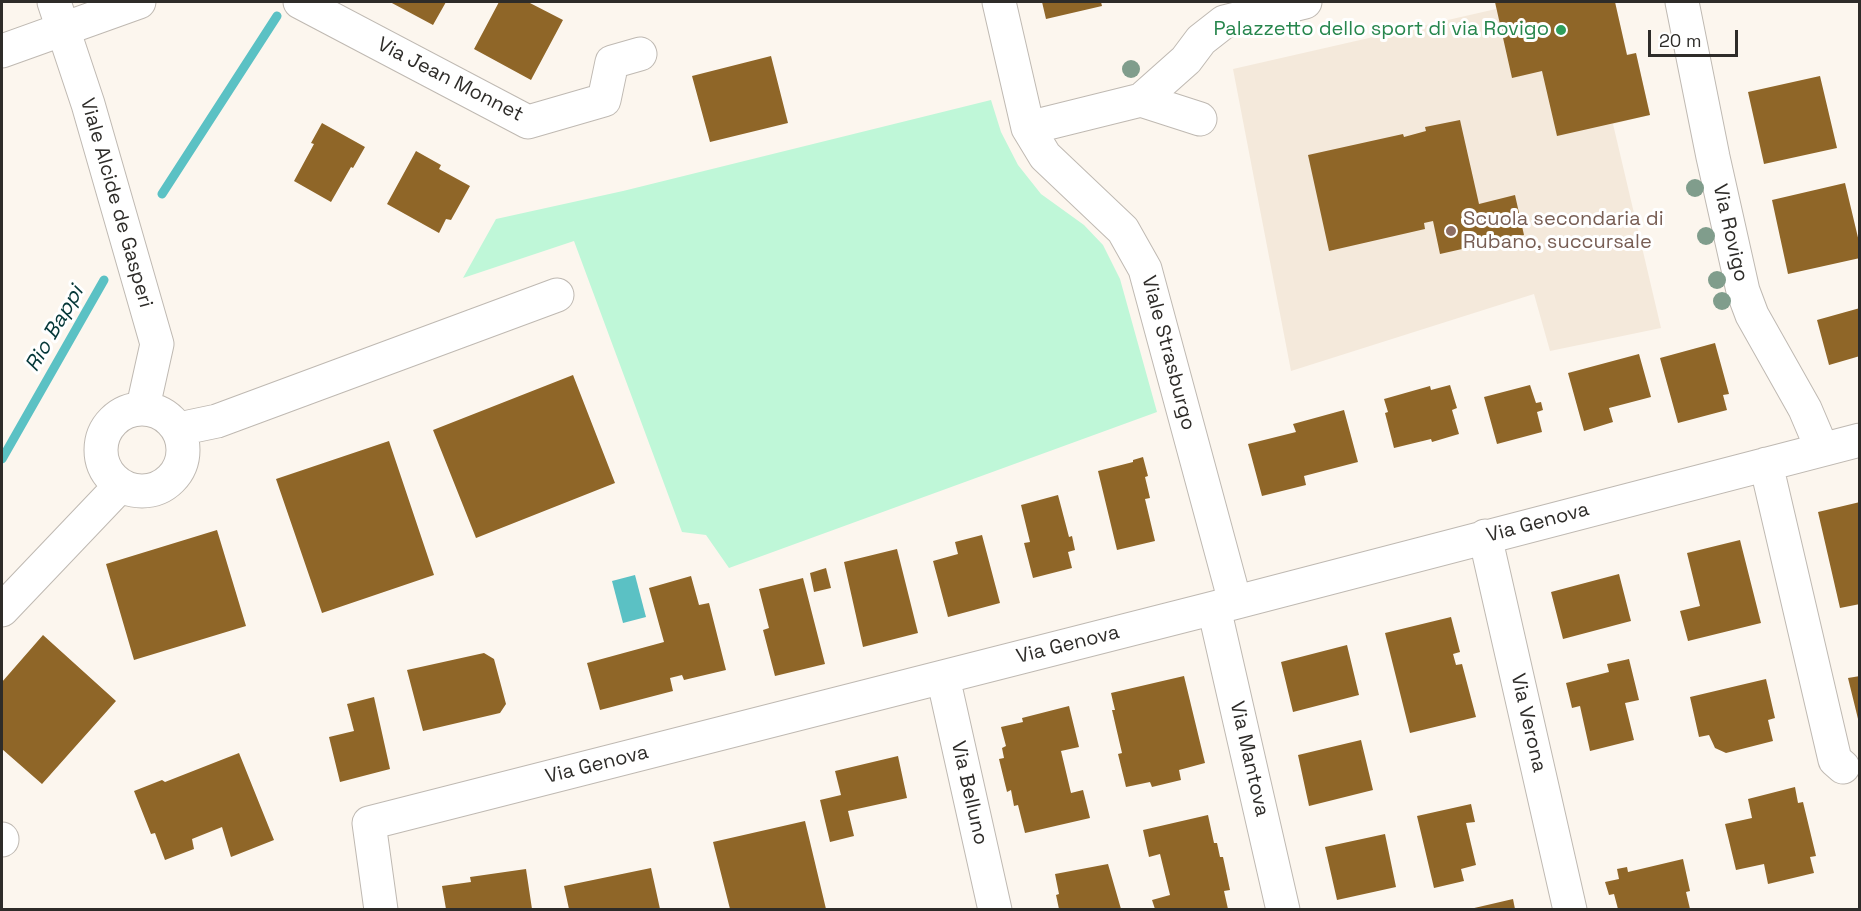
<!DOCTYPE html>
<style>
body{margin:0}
#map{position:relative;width:1861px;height:911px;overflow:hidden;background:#fcf6ee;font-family:"Space Grotesk",sans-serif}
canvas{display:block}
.frame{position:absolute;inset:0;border:3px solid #2e2c29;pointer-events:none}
.scale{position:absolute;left:1648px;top:30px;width:90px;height:27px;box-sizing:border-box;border:3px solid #2e2c29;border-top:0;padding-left:8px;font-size:18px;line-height:21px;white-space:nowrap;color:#2e2c29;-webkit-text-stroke:4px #fff;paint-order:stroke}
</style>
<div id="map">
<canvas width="1861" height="911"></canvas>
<div class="frame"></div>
<div class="scale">20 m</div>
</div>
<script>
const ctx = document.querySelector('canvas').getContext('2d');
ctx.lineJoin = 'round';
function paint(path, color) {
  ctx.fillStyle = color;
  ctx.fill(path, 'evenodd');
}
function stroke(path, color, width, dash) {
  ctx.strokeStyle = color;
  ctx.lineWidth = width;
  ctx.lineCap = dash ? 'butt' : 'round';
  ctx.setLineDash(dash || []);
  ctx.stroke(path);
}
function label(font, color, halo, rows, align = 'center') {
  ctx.font = font + ' "Space Grotesk",sans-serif';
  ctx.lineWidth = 6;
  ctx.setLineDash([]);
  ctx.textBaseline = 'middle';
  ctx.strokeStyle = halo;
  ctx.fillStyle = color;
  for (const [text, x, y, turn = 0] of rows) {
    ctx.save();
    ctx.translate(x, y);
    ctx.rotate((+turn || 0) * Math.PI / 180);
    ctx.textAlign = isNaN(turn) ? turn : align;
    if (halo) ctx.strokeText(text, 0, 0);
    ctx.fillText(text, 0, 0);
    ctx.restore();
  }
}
const built = new Path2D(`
 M1495,2H1615L1627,54L1636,53L1650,115L1613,124L1661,328L1550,351L1534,294L1291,371L1233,69L1496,9Z`);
const green = new Path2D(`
 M991,100L1001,132L1018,165L1041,194L1084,225L1103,245L1120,279L1157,412L729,568L706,535L682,532L574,241L463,278L496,219L623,191Z`);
const water = new Path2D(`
 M635,575L646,617L623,623L612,581Z`);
const stream = new Path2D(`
 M162,194L277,16
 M2,459L104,280`);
const building = new Path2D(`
 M390,2H446L433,25Z
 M499,2H528L563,20L531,80L474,49Z
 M1042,2H1101L1102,6L1046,19Z
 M1495,2H1615L1627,55L1636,53L1650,115L1557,136L1542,71L1512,78Z
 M771,56L788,123L710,142L692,76Z
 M1820,76L1837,148L1764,164L1748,92Z
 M1460,120L1479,204L1515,195L1524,235L1440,254L1433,221L1424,223L1425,229L1329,251L1308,155L1403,134L1404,137L1426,131L1425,127Z
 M322,123L365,147L353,168L351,167L331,202L294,181L314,144L311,143Z
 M416,151L441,165L439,169L470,186L451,220L446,219L439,233L387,204Z
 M1845,183L1860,246V258L1788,274L1772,200Z
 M1860,308V356L1829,365L1817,320Z
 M1715,343L1729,394L1723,395L1727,410L1678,423L1660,358Z
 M1639,354L1651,397L1609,408L1613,422L1584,431L1568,373Z
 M573,375L615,483L476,538L433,430Z
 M1450,385L1457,408L1452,410L1459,434L1432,442L1431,439L1394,448L1385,413L1388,412L1384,399L1430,386L1431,390Z
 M1530,385L1536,403L1541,402L1543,410L1537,412L1542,432L1497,444L1484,397Z
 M1344,410L1358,462L1304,476L1306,485L1262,496L1248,444L1296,432L1293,424Z
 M389,441L434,575L322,613L276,479Z
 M1143,457L1148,476L1145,477L1150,498L1145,499L1155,541L1117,550L1098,471L1133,462V460Z
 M1058,495L1069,537L1072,536L1075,550L1068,552L1072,568L1033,578L1024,543L1030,542L1021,505Z
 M1860,502V604L1840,608L1818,512Z
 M217,530L246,626L134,660L106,564Z
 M982,535L1000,603L948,617L933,561L958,554L955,542Z
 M1740,540L1761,623L1688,641L1680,611L1700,606L1687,553Z
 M897,549L918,633L863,647L844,562Z
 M826,568L831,588L814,592L810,573Z
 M1619,574L1631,621L1563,639L1551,592Z
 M691,576L699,605L709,603L726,670L684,680L682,675L670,678L673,691L600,710L587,663L664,642L649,588Z
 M803,578L825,664L775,676L763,630L769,628L759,589Z
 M1451,617L1460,652L1453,654L1456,665L1462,664L1476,717L1410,733L1385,633Z
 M43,635L116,701L42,784L2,749V682Z
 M1347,645L1359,695L1293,712L1281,662Z
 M484,653L494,659L506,704L500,713L423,731L407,670Z
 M1629,659L1639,700L1625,703L1634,740L1590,751L1580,706L1572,708L1566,683L1609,672L1607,664Z
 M1184,676L1205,763L1179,770L1181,780L1152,787L1150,782L1126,787L1118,754L1122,753L1112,710H1115L1111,693Z
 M1860,676V723H1859L1848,678Z
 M1766,679L1775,718L1768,720L1773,741L1726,753L1715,748L1709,735L1699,737L1690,697Z
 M374,697L390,769L340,782L329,737L354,731L347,704Z
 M1069,706L1079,747L1061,751L1071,793L1083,790L1090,818L1025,833L1018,805L1014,806L1011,790L1007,792L999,759L1004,758L1002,748L1006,746L1001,727L1023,722L1022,718Z
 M1361,740L1373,790L1309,806L1298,755Z
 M239,753L274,840L231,857L222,827L192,839L194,849L165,860L155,833L151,834L134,791L162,780L165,782Z
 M898,756L907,798L848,811L854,836L830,842L820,800L841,795L835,771Z
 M1795,787L1798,803L1803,802L1816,856L1810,857L1814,873L1768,884L1764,864L1736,870L1725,824L1752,818L1748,799Z
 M1471,804L1475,822L1466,823L1476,865L1461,869L1464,881L1434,888L1417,816Z
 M1208,815L1214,843H1217L1220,857H1223L1230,890L1224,891L1228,909H1155L1152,900L1170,895L1160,854L1149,857L1143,830Z
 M805,821L826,909H730L713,842Z
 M1385,834L1396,887L1337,900L1325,847Z
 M1683,859L1690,891L1686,892L1690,909H1618L1614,894L1609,895L1605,882L1619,879L1617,869L1627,867L1628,872Z
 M1108,864L1121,909H1059L1056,895L1059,894L1055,874Z
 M651,868L660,909H569L564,886Z
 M526,869L532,909H446L442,886L471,882L470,877Z
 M1513,899L1515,909H1470Z`);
const minor = new Path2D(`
 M54,2L88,104L157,344L143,407
 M300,2L528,122L604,100L612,62L640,54
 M999,2L1028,128L1045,156L1123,230L1145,269L1235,602
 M1682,2L1713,157L1743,291L1752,315L1805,409L1822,449
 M2,51L139,2
 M1141,100L1200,119
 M1028,128L1141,100L1186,60L1201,40L1224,22L1305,2
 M101 450a41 41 0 1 1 82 0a41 41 0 1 1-82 0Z
 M179,429L217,421L557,295
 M1766,464L1835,760L1843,767
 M1485,536L1570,910
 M1214,608L1283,910
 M2,610L120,486
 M943,677L995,910
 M2,839V840
 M381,910L369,823L1214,608L1860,440`);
const trees = [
 [1131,69],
 [1695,188],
 [1706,236],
 [1717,280],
 [1722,301]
];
const markers = [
 [1561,30,6,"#2e9e5b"],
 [1451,231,6,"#8d6e63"]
];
const leisureNames = [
 ["Palazzetto dello sport di via Rovigo",1549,30]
];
const streetNames = [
 ["Via Jean Monnet",450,80,27],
 ["Viale Alcide de Gasperi",116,203,74],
 ["Via Rovigo",1730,233,77],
 ["Viale Strasburgo",1168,353,75],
 ["Via Genova",1538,523,-15],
 ["Via Genova",1068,645,-14],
 ["Via Verona",1528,723,77],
 ["Via Mantova",1249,759,77],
 ["Via Genova",597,765,-14],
 ["Via Belluno",969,793,77]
];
const educationNames = [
 ["Scuola secondaria di",1463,220],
 ["Rubano, succursale",1463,243]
];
const waterNames = [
 ["Rio Bappi",55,329,-60]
];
paint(built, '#f4e9db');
paint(green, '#bff7d8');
paint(water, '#5bc1c4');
stroke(stream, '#5bc1c4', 9);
paint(building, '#8f6628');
stroke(minor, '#bfb9b2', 35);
stroke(minor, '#fff', 33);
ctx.fillStyle = '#809d8c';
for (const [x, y] of trees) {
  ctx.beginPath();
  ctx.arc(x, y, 9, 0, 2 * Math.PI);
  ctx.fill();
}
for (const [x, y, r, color] of markers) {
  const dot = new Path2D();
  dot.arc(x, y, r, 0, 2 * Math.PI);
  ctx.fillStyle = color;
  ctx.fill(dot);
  stroke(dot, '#fff', 2);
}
label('20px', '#27864d', '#fff', leisureNames, 'right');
label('20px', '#2e2c29', '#fff', streetNames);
label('20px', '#785e54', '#fff', educationNames, 'left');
label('italic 21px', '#043738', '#fff', waterNames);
</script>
